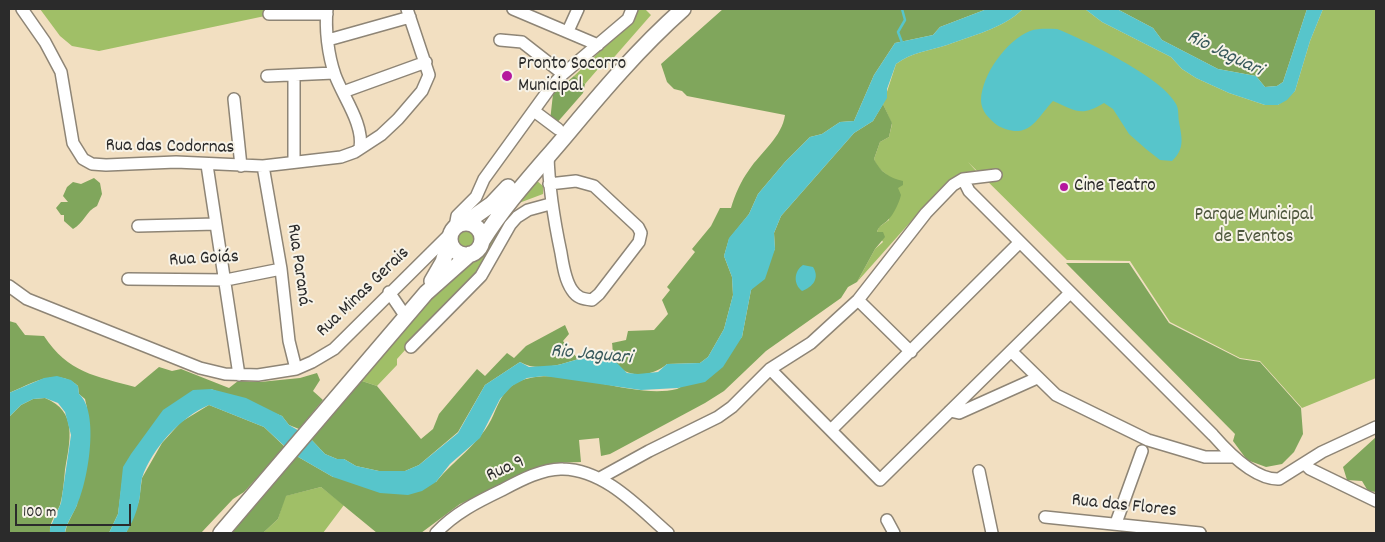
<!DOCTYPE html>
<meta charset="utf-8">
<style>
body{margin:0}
#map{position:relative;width:1385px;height:542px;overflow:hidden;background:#f2dfc1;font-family:Dekko,sans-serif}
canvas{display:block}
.frame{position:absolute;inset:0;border:10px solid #2b2b2b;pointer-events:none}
.scale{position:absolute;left:15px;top:504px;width:116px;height:22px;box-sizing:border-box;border:2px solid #2b2b2b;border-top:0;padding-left:6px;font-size:15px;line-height:18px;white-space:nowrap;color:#2b2b2b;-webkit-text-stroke:4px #f7f3e8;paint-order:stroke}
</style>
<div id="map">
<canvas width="1385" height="542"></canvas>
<div class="frame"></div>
<div class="scale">100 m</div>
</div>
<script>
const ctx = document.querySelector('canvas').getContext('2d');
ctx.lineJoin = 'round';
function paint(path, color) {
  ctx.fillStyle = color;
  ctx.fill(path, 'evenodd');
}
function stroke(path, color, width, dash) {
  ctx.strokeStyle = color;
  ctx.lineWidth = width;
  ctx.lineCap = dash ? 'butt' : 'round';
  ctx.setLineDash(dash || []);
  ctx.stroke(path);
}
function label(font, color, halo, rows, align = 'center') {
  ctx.font = font + ' Dekko,sans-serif';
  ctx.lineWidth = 4;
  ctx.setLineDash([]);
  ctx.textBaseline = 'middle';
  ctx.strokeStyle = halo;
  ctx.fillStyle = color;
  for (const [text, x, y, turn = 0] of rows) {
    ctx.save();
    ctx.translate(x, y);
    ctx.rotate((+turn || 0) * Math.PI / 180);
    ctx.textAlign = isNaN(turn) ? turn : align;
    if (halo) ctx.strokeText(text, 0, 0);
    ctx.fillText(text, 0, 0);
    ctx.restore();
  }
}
const green = new Path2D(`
 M40,9H266L265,16L99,51L72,46L60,36Z
 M639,9H645L651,15L609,63L598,69L585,84L574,76L634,19Z
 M1023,9H1085L1102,22L1171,57L1182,69L1196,78L1229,93L1265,105H1278L1295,91L1310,41L1323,9H1376V378L1302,408L1260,361L1240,358L1170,322L1130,261L1067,260L968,162L977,172L950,182L938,191L857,282L875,249L883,242L877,232L879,227L889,220L890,178L877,166L874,159L880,142L889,137L892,124L883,104L896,64C912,52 929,51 947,45C973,35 1002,29 1023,9Z
 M536,180L543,186V194L519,203L514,208L481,270L432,320L397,359V365L377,386L359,380L451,277L480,258L486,250L498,218Z
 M456 240a10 10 0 1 1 20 0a10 10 0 1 1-20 0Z
 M321,487L344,505L323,533H263L278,519L285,496Z`);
const forest = new Path2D(`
 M723,9H987L940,27L933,35L895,43L874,75L854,121L840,122L822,134L810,137L785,162L758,194L749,214L729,239L724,256L732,277L733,295L724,329L708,357L700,363L667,364C653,377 624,380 614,360C612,356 613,348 612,343L626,340L628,331L654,330L668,314L662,300L670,290L667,287L695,252L692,249L711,226L720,208H731C735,194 741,181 749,170C761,152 782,137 785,115L687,96L682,91L674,89L667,82L661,64Z
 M1117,9H1307L1283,82L1277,86L1265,87L1256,76L1218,69L1162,40L1153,28Z
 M574,76L585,84L583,93L555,125L550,121L553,94Z
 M883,104L892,123L889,137L880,142L874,159C880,172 890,178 903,181V185L898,188L901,195C899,203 894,214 888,220C883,225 879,225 877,232H883L885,237L875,249L857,282L848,287L841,298L766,351L724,391L705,403L610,454L601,456L599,438L579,440L581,462L552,463L525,474L460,504L421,533H377L321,487L286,496L278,519L263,533H227L293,454L333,477L436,482C454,460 478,445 491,420C497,408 501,393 513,385C553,359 629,401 677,389C686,386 732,346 742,337L751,290L775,249L774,233L781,216L854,133L873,121Z
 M94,178L100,183L102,194L97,206C86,211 84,223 73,229L64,221V215H61L56,208L61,202H68L63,196L67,187L73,182L81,184Z
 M1066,263H1129L1169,323L1240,359L1260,362L1301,408L1303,434L1294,452L1282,464L1266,467L1247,460L1233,441L1235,434Z
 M9,321L16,323L25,335L44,336C68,373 96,376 135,387L159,367L172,371L181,369L229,388L238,381L260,382L300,378L317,373L320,380L313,391L323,400L299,429L289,425L282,416L211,389L124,467L118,514L109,533H65L67,525L77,505L87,408L85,399L79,394L78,386C57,367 31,384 9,393Z
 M565,325L569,334L563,341L578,359C560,365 537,372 520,362L485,385L458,432L419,465L405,471H379L356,466L344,459H337L325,454L308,436L359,380L377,386L421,439L433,429L439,414L477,369L485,376L507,353L514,358L526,346Z
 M45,398C78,411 70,441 65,470C64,481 63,494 60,505C56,514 49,523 50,533H9V417L21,405L33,399Z
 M209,405L264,427L285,447L244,492L233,499L201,533H126L139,501L142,478L162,443L181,422Z
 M1376,437V492L1368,491L1362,481L1347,480L1343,467Z`);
const water = new Path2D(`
 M987,9H1023C1002,29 973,35 947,45C929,51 912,52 896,64L887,89V98L873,121L854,133L781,216L774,233L775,249L765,279L751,290L742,337L723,367L705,382L678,388L641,390L544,376L527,378L512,386L500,399L480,438L450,464L436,482L422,491L408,495L380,493L333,477L293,454L264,427L209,405C181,417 152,448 142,478C140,485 141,493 139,501C137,512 132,523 126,533H109L118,514L123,467L131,454L163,410L193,390L211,389L246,398L282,416L289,425L308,436L325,454L337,459H344L356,466L379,471H405L419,465L458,433L485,385L520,362L529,367L558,365L586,357L614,360L627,373L638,374L658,372L667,364L700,363L708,357L724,329L733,295L732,277L724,256L729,238L749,214L758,194L785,162L810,137L822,134L840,122L854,121L874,75L895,43L933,35L940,27Z
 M1085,9H1117L1153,28L1162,40L1218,69L1256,76L1265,87L1277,86L1283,82L1307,9H1323L1310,41L1295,91L1287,100L1278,105H1265L1229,93L1196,78L1182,69L1171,57L1102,22Z
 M1057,29C1085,40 1163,78 1176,104C1179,109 1178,116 1179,122C1182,138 1185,149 1172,161L1160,160L1146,149L1129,134L1113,109L1104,103C1081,117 1076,111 1053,101C1044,110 1035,127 1023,130C1016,133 1003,129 997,125C989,119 981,111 981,100C982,74 1007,40 1030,31C1038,28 1049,29 1057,29Z
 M803,265L813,267C820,278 813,287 802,291C793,284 794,271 803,265Z
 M57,376L71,380L78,386L79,394C100,412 88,481 77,505C73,515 66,523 65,533H50V528L61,503L71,435L65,412L58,403L45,398L33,399L21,405L9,417V393L44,378Z`);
const stream = new Path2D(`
 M902,9L905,20L898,32L903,45`);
const minor = new Path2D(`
 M22,9L45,42L61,72L73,143L83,159L92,164L106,165L176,162L263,166L341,157L355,152L381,135L398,119L422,91L429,75L407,9
 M327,9C325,29 328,55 335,75C343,97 364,124 360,148
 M513,9L598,45
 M269,14H327
 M568,31L578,9
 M328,40L410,17
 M500,40L522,42L563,74
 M267,76L334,73
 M294,76V162
 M343,92L426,62
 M234,99L241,166
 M534,111L558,129
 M548,156C549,190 554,220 561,253C563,265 565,280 572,290C577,298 583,299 592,300L599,294L639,242L641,233L638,227L594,186L576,181L549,184
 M207,165L239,375
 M263,166L281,269L289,341L296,369
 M963,179L969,191L1213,435C1227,451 1255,480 1279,479L1322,452L1376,427
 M138,226L216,224
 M455,227L457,216L476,197L484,179L550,88L563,74L628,19L632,9
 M128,279L226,280L281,269
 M9,286L27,299L200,368L225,374L258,375L296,369L312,362L334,349L450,234
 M389,292L406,317
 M858,300L911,352
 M411,347L481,276L510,225L517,217L528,210L550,204
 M1011,351L1056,395L1148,440L1205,457H1232
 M770,369L880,480L1070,293
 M950,411L959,413L1037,378
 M831,430L1020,242
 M1305,464L1310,469L1376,501
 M979,471L992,533
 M600,478L649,451L718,417L732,407L770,369L811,343L858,300L926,213L953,185L963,179L996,175
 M1045,517L1200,533
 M887,520L894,533
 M1116,523L1142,451
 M436,533C455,513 477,502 502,490C519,481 543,468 563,469C605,470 638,507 668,533`);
const major = new Path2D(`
 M450 239a16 16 0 1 1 32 0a16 16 0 1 1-32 0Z
 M465,223L492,204L508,187
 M482,241C505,204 534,173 562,140C600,94 639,48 683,9
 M432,281L443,262L450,238
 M221,533L426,293L470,254`);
const markers = [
 [507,76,6,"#b5179e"],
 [1064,187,5,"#b5179e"]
];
const poiNames = [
 ["Pronto Socorro",518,65],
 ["Municipal",518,87],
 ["Cine Teatro",1074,187]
];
const streetNames = [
 ["Rua das Codornas",170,148,1],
 ["Rua Goiás",204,260,-3],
 ["Rua Paraná",297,265,82],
 ["Rua Minas Gerais",364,293,-44],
 ["Rua 9",506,470,-24],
 ["Rua das Flores",1124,507,6]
];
const parkNames = [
 ["Parque Municipal",1254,216],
 ["de Eventos",1254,238]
];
const waterNames = [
 ["Rio Jaguari",1224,55,26],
 ["Rio Jaguari",591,356,5]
];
paint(green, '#a0bf67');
paint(forest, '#80a65c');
paint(water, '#57c5cb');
stroke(stream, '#57c5cb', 2.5);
stroke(minor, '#8e8576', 14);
stroke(major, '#8e8576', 18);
stroke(minor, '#fff', 11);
stroke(major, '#fff', 15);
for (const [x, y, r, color] of markers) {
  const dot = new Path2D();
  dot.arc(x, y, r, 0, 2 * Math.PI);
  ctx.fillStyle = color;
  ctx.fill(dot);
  stroke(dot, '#f7f3e8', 2);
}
label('19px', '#2b2b2b', '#f7f3e8', poiNames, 'left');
label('19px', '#2b2b2b', '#f7f3e8', streetNames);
label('19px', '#4e573d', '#f7f3e8', parkNames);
label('italic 20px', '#38595b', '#f7f3e8', waterNames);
</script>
